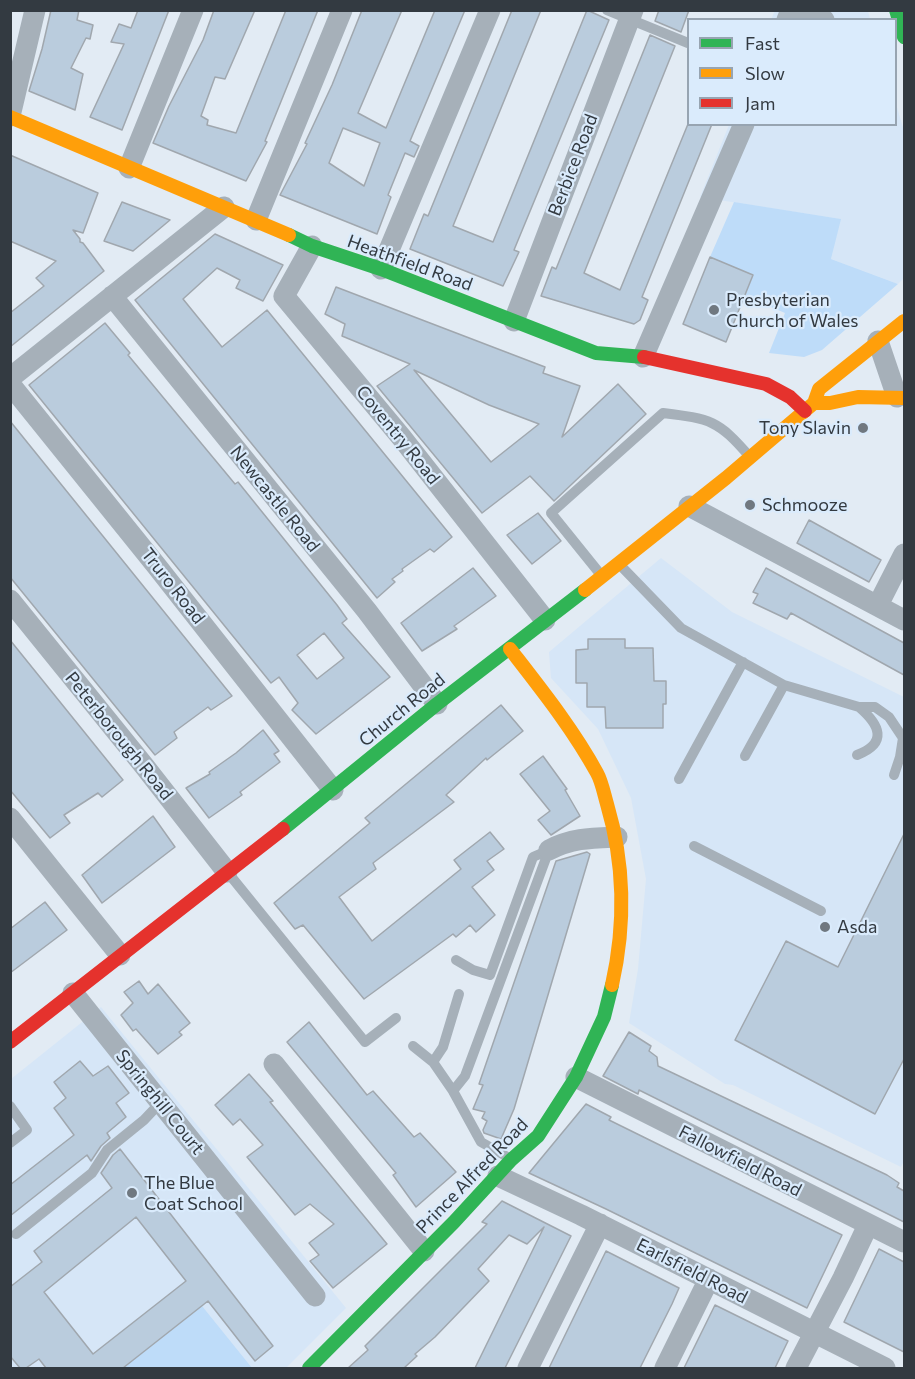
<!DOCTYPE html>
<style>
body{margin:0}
#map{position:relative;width:915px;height:1379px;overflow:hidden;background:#e2ebf4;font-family:Commissioner,sans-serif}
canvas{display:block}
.frame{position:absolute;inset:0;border:12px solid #333a41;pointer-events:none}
.legend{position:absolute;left:687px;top:18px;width:210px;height:108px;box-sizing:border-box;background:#daebfc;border:2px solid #97a4b1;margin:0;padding:8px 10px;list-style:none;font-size:18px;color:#333a41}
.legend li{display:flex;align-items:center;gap:12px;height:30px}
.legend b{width:30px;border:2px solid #97a4b1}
</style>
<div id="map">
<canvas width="915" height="1379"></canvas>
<div class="frame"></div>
<ul class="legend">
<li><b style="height:8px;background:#30b455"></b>Fast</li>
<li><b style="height:8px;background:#ff9f0a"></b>Slow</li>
<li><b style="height:8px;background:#e5322d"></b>Jam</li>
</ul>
</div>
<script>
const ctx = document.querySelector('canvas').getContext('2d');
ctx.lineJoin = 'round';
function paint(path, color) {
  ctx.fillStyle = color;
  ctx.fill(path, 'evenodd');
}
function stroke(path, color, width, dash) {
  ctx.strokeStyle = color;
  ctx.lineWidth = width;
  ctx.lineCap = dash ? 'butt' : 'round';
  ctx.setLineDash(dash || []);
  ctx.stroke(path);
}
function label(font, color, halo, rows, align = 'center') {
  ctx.font = font + ' Commissioner,sans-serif';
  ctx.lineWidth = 4.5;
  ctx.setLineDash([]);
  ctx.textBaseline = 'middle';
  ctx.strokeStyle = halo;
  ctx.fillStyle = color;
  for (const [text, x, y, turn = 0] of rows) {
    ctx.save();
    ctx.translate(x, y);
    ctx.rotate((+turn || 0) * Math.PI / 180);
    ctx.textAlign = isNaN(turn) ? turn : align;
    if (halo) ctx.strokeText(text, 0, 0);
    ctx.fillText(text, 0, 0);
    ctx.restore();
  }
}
const built = new Path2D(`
 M775,10L868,11L870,19L771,20Z
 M896,104L904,131V278L898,284L831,259L840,219L700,197L729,125L896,124Z
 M661,558L732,612L904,697V1161L901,1167L733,1085L725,1084L629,1023L638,969L646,879L631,798L598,729L551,678L549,652Z
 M101,1007L346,1308L286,1368H11V1079Z`);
const green = new Path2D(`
 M734,202L841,219L831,259L898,284L822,350L804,357L769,353L785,313L745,296L753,275L710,257Z
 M202,1306L252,1368H123Z`);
const building = new Path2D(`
 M51,10H79L77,20L93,25L90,39L86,38L71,68L83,74L75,110L29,91L42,49Z
 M138,10H169L122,130L90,117L124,44L111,42L119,24L131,28Z
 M214,10H255L225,79L215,77L201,116L208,120L207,125L236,133L286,10H318L265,141L267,142L246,181L153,143L169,106L203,40Z
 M362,10H402L358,113L386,128L435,10H465L410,141L419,146L414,157L405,153L388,195L391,197L377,234L280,195L307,144L305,143L332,85ZM343,128L380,143L364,186L329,163Z
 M512,10H541L453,226L493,242L587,10L609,20L514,250L519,252L503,286L410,249L424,214L428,216Z
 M659,10H689L681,32L655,21Z
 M650,35L675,46L584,273L620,290L688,124H712L642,297L648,300L640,320L634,324L541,296L552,267L556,269Z
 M10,155L98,193L83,233L73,230L80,239V242L83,243L104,271L10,347V313L44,286L36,278L56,261L10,241Z
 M122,202L170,220L133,251L104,241Z
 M215,234L283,265L263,301L236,288L240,280L217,268L183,299L222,347L267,310L452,537L434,552L430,549L402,569L403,571L392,579L395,582L377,598L135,300Z
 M710,257L753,275L726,342L683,324Z
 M336,287L545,367L543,373L580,386L562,437L618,384L646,414L554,501L530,476L482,513L377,386L410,364L342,336L345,324L325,314ZM414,370L489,405L539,424L491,462Z
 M105,323L130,353L128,355L235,484L238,482L337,605L347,619L342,623L390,677L316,734L292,710L298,703L279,677L271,683L29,385ZM324,633L344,658L317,679L297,655Z
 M10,421L232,696L211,710L208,707L174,732L177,738L155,755L10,577Z
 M538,513L561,541L532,564L507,535Z
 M809,520L881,560L869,582L797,543Z
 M473,568L496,596L454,626L457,629L422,651L401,623Z
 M766,568L904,643V675L791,613L787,619L753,603L758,594L753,592Z
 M588,639H625V648H653L654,681H666V704H663V728H606L605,707H587V683H576V650L588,649Z
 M10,640L123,780L102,797L98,793L64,815L70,823L50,838L10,790Z
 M501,705L523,731L487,760L486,758L446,795L454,802L373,863L376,869L339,897L372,941L461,869L454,860L490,832L504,849L487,861L494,870L472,887L495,915L476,932L470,925L456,937L453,934L364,999L303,925L295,929L274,903L370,823L365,818Z
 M263,730L279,751L274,754L280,762L240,792L242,795L209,818L186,788L210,774L209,772L236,753Z
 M543,756L567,789L565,790L580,816L551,835L538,820L550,811L520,774Z
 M153,816L175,847L102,903L82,875Z
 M904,834V1059L875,1114L735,1040L786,941L838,967Z
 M587,852L590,854L514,1109L501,1139L484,1133L483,1130L487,1121L482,1118L485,1112L473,1109L483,1085L479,1084L556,861Z
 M45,902L67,930L10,973V929Z
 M139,981L148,994L158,984L190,1023L179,1032L182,1035L158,1054L136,1029L133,1031L121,1015L133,1003L124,992Z
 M309,1022L367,1095L373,1091L414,1137L420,1133L456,1172L416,1207L393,1175L396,1173L287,1042Z
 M629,1032L651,1046L649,1051L657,1057L658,1066L887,1175L899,1183L897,1187L904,1191V1222L639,1090L638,1094L603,1076Z
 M80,1061L93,1076L108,1066L129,1093L116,1103L126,1117L107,1133L110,1138L101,1146L91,1161L87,1155L10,1216V1185L74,1135L54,1108L66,1098L54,1082Z
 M249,1074L273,1101L270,1102L387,1244L333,1288L310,1261L319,1255L309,1243L334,1224L310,1204L295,1215L247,1157L263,1145L240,1119L233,1125L215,1105Z
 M586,1104L611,1117L609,1120L842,1235L807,1308L606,1209L529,1173Z
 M120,1149L273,1346L255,1361L208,1301L123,1368H46L39,1359L26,1368H20L10,1356V1287L42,1262L34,1251L112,1188L101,1173L113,1155ZM136,1217L186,1281L93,1354L44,1292Z
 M502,1201L571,1236L505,1368H475L544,1227L527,1244L509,1235L478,1269L489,1281L435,1337L415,1354L417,1356L404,1368H348L368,1350L365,1346L487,1224L482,1222Z
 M879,1249L904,1262V1352L844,1322Z
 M606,1251L679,1288L672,1304L640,1368H549Z
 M715,1305L788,1341L775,1368H684Z`);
const lane = new Path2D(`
 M607,10L688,43
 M620,565L681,628L784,685L859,707H875L889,717L903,738L900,757L894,775
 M601,575L551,513L663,413C711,419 718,420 750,457
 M857,755C888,743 880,725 859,707
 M745,756L784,685
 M679,779L743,662
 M694,846L821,911
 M229,874L365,1042L396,1018
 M456,960L473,970L490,975L533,857L549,850
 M413,1046L433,1062L453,1091L481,1142L511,1159
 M433,1062L443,1047L459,994
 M453,1091L465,1076L549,850
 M10,1106L27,1130L10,1143
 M16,1234L92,1173L107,1150L144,1120L161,1102`);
const street = new Path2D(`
 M802,10L824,20
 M787,20L791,10
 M10,116L35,10
 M129,168L193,10
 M256,220L342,10
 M312,246L284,296L402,438L545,620
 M381,269L490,10
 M112,296L367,611L437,704
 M514,321L633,10
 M878,341L897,397
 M643,357L744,124
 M10,378L224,207
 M10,384L155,564L333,790
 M689,506L904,620
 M10,600L145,767L227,872
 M878,605L904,554
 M10,818L120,955
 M549,850C572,838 592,838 617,837
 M73,993L315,1296
 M274,1064L424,1251
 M576,1077L904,1242
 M498,1176L581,1215L885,1368
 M528,1368L600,1224
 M665,1368L709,1279
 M796,1368L843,1278L868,1225`);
const fast = new Path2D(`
 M896,10L904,37
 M289,235L312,246L381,269L596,353L644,357
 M283,829L437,704L585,590
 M309,1368L454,1222L511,1160L538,1136L576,1077L604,1017L612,985`);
const slow = new Path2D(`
 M10,117L289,235
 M814,403H830L858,397L904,398
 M585,590L726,478L814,403L819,389L904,321
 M510,649C541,689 573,729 597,773C602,782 604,794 607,804C625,865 626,923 612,985`);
const jam = new Path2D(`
 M644,357L766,384L790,397L805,411
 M10,1042L283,829`);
const markers = [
 [714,310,6,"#707880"],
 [863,428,6,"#707880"],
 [750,505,6,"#707880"],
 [825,927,6,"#707880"],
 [132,1193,6,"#707880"]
];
const streetNames = [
 ["Berbice Road",573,165,-69],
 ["Heathfield Road",410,263,20],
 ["Coventry Road",398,435,51],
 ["Newcastle Road",275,499,51],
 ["Truro Road",173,586,52],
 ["Church Road",402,710,-39],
 ["Peterborough Road",119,736,51],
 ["Springhill Court",160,1102,51],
 ["Fallowfield Road",740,1161,27],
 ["Prince Alfred Road",472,1176,-46],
 ["Earlsfield Road",692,1271,27]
];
const poiNames = [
 ["Presbyterian",726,300],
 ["Church of Wales",726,321],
 ["Tony Slavin",851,428,"right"],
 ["Schmooze",762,505],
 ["Asda",837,927],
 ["The Blue",144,1183],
 ["Coat School",144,1204]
];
paint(built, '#d6e6f7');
paint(green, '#bedcf9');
paint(building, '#baccdd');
stroke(building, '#a0a7ae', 1.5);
stroke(lane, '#a6b0b9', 10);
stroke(street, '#a6b0b9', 21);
stroke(fast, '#30b455', 14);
stroke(slow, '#ff9f0a', 14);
stroke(jam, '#e5322d', 14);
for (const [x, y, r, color] of markers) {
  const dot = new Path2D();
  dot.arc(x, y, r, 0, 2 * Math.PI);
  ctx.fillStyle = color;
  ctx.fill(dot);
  stroke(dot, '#daebfc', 2);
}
label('18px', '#333a41', '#daebfc', streetNames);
label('18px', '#333a41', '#daebfc', poiNames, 'left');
</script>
